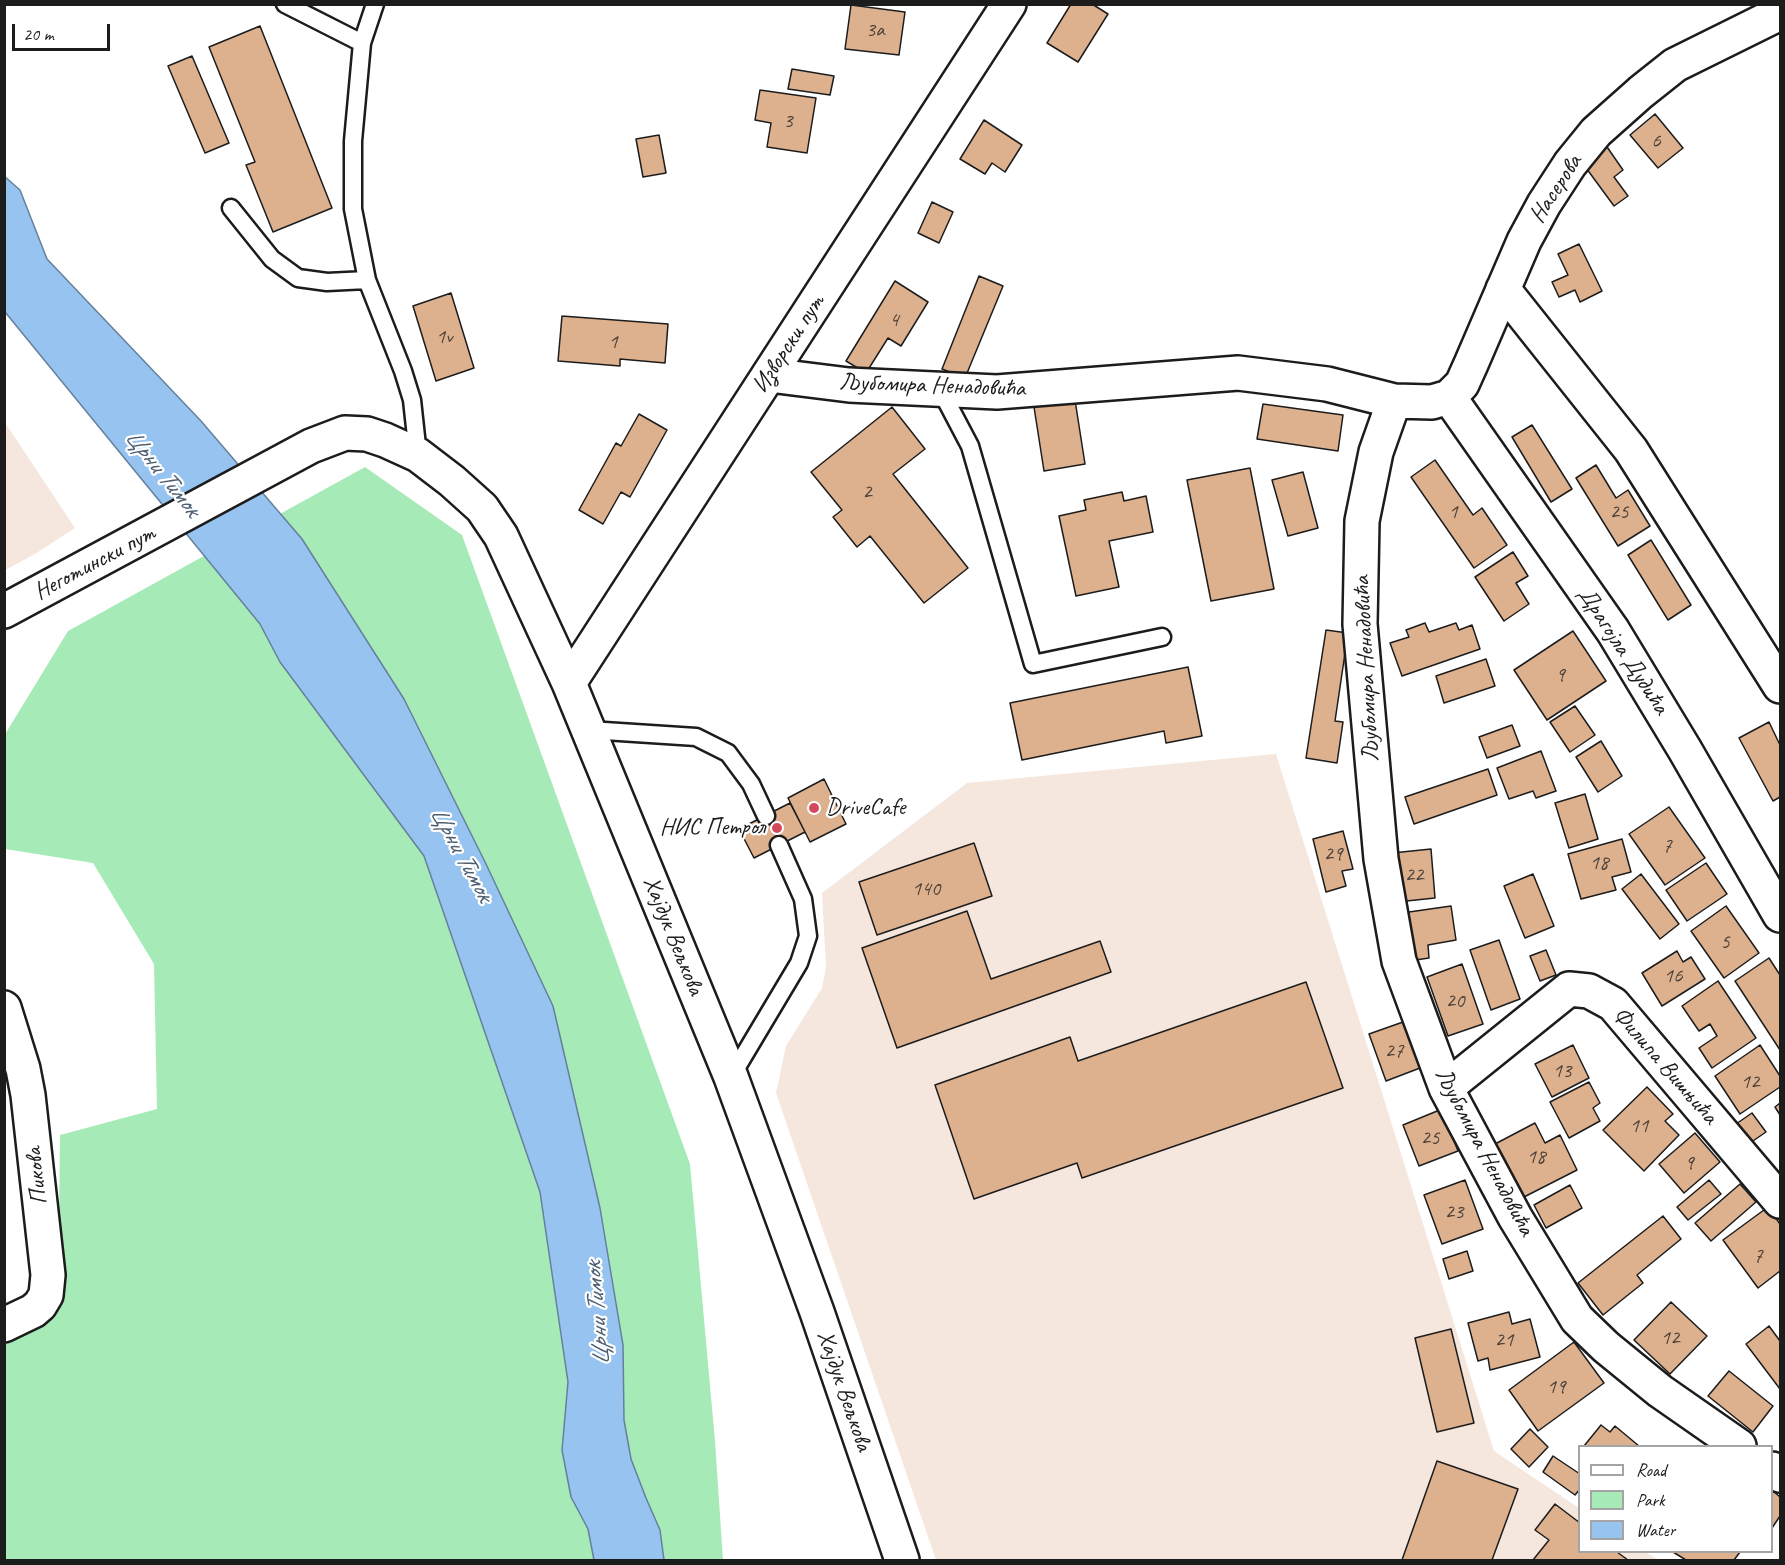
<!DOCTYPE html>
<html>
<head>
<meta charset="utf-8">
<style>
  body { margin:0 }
  #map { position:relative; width:1785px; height:1565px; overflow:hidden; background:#fff; font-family:Caveat,sans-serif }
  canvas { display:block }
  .frame { position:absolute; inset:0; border:6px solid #1c1c1c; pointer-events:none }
  .legend { position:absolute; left:1578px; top:1445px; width:195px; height:108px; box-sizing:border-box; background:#fff; border:2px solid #a4a4a4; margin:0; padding:8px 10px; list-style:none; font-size:18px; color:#1c1c1c }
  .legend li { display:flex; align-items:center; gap:12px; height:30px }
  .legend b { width:30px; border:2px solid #a4a4a4 }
  .scale { position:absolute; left:12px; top:24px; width:98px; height:27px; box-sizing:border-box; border:3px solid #1c1c1c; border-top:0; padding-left:8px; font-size:18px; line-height:21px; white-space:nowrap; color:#1c1c1c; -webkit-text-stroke:4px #fff; paint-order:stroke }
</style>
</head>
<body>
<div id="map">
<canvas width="1785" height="1565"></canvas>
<div class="frame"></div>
<ul class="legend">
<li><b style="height:8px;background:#fff"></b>Road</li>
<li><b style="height:16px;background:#a6ebb7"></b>Park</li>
<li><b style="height:16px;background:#96c3f0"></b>Water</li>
</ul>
<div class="scale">20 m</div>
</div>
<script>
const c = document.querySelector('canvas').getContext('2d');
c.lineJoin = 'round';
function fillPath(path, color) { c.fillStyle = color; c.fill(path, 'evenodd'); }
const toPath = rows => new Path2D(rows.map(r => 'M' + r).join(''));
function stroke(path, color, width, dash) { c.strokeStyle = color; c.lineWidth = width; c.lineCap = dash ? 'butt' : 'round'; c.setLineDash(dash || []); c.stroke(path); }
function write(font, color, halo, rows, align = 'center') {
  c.font = font + ' Caveat,sans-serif'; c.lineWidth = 4.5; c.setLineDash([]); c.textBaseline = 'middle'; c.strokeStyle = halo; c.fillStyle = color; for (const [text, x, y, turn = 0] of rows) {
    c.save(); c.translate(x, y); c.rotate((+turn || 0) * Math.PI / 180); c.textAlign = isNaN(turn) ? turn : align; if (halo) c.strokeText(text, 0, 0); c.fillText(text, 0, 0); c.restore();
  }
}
const built = toPath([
  [4,421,75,528,35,554,5,570],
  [1276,754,1494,1451,1579,1508,1580,1552,1645,1552,1659,1560,936,1560,776,1093,786,1046,822,988,826,967,822,893,967,783]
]);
const green = toPath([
  [365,467,462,535,690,1164,715,1441,723,1560,5,1560,5,1338,58,1307,60,1135,157,1109,154,964,93,863,5,849,4,736,68,631]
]);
const water = toPath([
  [4,176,20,190,47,259,201,421,302,539,404,699,486,864,553,1006,600,1208,623,1345,624,1420,631,1459,646,1498,660,1530,664,1560,594,1560,588,1529,571,1497,562,1450,568,1382,540,1192,424,856,280,662,260,624,5,312,4,176]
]);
const building = toPath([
  [1071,4,1092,4,1108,14,1078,62,1047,43,1071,4],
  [851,5,905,12,899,55,845,49,851,5],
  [260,26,332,208,273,232,246,165,255,162,209,47,260,26],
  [192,56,229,143,205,153,168,66,192,56],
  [792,69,834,76,830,95,788,89,792,69],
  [760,90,816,98,807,153,767,147,771,123,755,120,760,90],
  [1655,114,1683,148,1658,168,1630,135,1655,114],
  [984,120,1022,145,1005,172,992,163,985,174,960,159,984,120],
  [659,135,666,173,643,177,636,139,659,135],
  [1605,144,1623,170,1614,177,1628,196,1614,206,1581,161,1605,144],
  [932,202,953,212,939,243,918,233,932,202],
  [1579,244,1602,291,1580,302,1575,290,1559,297,1552,282,1568,275,1558,254,1579,244],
  [979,276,1003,286,965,378,942,369,979,276],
  [895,281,928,302,901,346,888,338,866,373,846,361,895,281],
  [451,293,474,368,436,381,413,306,451,293],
  [562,316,668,324,665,363,620,359,620,366,558,361,562,316],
  [1075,400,1085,464,1044,471,1034,407,1075,400],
  [1263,404,1343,415,1338,451,1257,439,1263,404],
  [892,407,925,449,893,474,968,568,924,603,870,536,857,547,833,517,842,510,811,472,892,407],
  [639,414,667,430,630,497,621,492,603,524,579,510,616,443,621,446,639,414],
  [1532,425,1572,489,1551,502,1512,437,1532,425],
  [1435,460,1473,515,1482,508,1507,545,1474,568,1411,477,1435,460],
  [1596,465,1616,498,1628,490,1650,526,1618,546,1576,478,1596,465],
  [1250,468,1274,589,1211,601,1187,480,1250,468],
  [1303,472,1318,528,1288,536,1272,480,1303,472],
  [1122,492,1124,501,1146,496,1153,532,1109,541,1119,587,1076,596,1059,516,1086,510,1084,500,1122,492],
  [1651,540,1691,605,1668,620,1628,555,1651,540],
  [1513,552,1528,576,1516,583,1529,604,1504,621,1475,577,1513,552],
  [1425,623,1429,632,1456,623,1459,630,1472,625,1480,649,1402,676,1390,643,1409,637,1406,630,1425,623],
  [1326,630,1348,633,1335,721,1343,722,1337,763,1306,758,1326,630],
  [1573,631,1606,681,1547,720,1514,670,1573,631],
  [1486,659,1495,686,1444,703,1436,676,1486,659],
  [1188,667,1202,736,1166,743,1164,731,1022,760,1010,703,1188,667],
  [1575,706,1595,735,1570,752,1550,722,1575,706],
  [1769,722,1780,745,1780,797,1773,801,1739,738,1769,722],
  [1512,725,1520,746,1487,758,1479,737,1512,725],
  [1601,741,1622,776,1598,792,1576,757,1601,741],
  [1541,751,1556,791,1536,798,1533,791,1509,799,1497,768,1541,751],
  [1488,769,1497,795,1414,824,1405,797,1488,769],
  [824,779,846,824,810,842,788,798,824,779],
  [1585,794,1598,839,1569,848,1555,803,1585,794],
  [790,803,805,832,754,858,739,829,790,803],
  [1669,807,1705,858,1665,885,1629,834,1669,807],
  [1343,831,1353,869,1342,871,1346,886,1326,892,1313,839,1343,831],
  [1622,839,1631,872,1612,877,1616,890,1581,899,1568,854,1622,839],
  [974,843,992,896,877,935,859,882,974,843],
  [1431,849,1435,898,1397,902,1392,853,1431,849],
  [1706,863,1727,894,1687,921,1666,890,1706,863],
  [1533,874,1554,926,1525,938,1504,886,1533,874],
  [1641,874,1679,924,1660,939,1622,889,1641,874],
  [1451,906,1456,940,1428,945,1429,958,1409,961,1402,913,1451,906],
  [1726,906,1759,953,1724,978,1691,931,1726,906],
  [967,911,991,979,1100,941,1111,972,897,1048,862,948,967,911],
  [1499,940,1520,999,1491,1010,1470,950,1499,940],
  [1546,950,1556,975,1540,981,1530,956,1546,950],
  [1677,951,1683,962,1691,957,1705,979,1662,1006,1642,973,1677,951],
  [1769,958,1780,975,1780,1050,1735,981,1769,958],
  [1462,964,1483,1024,1448,1036,1427,977,1462,964],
  [1718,981,1756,1038,1712,1068,1699,1048,1717,1036,1710,1024,1699,1031,1682,1006,1718,981],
  [1306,982,1343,1088,1082,1178,1077,1163,974,1199,935,1085,1070,1037,1078,1061,1306,982],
  [1403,1022,1420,1068,1386,1081,1369,1034,1403,1022],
  [1573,1045,1589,1078,1552,1097,1535,1064,1573,1045],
  [1760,1045,1780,1076,1780,1087,1740,1114,1715,1076,1760,1045],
  [1589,1082,1600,1103,1593,1108,1600,1121,1569,1138,1550,1102,1589,1082],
  [1647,1087,1673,1114,1665,1121,1679,1135,1644,1171,1603,1130,1647,1087],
  [1780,1103,1780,1115,1775,1107,1780,1103],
  [1442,1109,1458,1151,1419,1166,1403,1125,1442,1109],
  [1752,1113,1766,1132,1750,1143,1736,1124,1752,1113],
  [1535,1123,1545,1143,1560,1135,1577,1170,1522,1198,1495,1144,1535,1123],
  [1695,1133,1720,1162,1684,1193,1659,1164,1695,1133],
  [1465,1180,1483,1229,1442,1244,1424,1195,1465,1180],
  [1709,1180,1721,1194,1688,1220,1677,1207,1709,1180],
  [1740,1184,1756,1202,1711,1241,1695,1223,1740,1184],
  [1570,1185,1582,1208,1546,1228,1534,1205,1570,1185],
  [1768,1207,1780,1224,1780,1271,1758,1288,1723,1240,1768,1207],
  [1663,1216,1681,1239,1637,1275,1643,1283,1603,1315,1578,1283,1663,1216],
  [1467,1251,1473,1271,1449,1279,1443,1259,1467,1251],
  [1671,1302,1707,1336,1670,1374,1634,1340,1671,1302],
  [1509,1312,1512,1324,1530,1319,1540,1357,1490,1370,1488,1358,1478,1361,1468,1323,1509,1312],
  [1769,1326,1780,1341,1780,1389,1746,1344,1769,1326],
  [1451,1329,1474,1423,1437,1432,1415,1338,1451,1329],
  [1574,1342,1604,1383,1538,1431,1509,1390,1574,1342],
  [1729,1371,1773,1406,1753,1432,1708,1396,1729,1371],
  [1601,1425,1610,1432,1615,1426,1639,1446,1584,1446,1601,1425],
  [1530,1429,1548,1447,1529,1467,1511,1449,1530,1429],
  [1553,1456,1580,1474,1580,1489,1575,1495,1543,1472,1553,1456],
  [1437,1461,1518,1489,1492,1560,1402,1560,1437,1461],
  [1772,1490,1780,1497,1780,1516,1772,1528,1772,1490],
  [1555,1504,1580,1523,1580,1552,1617,1552,1628,1560,1533,1560,1549,1540,1535,1530,1555,1504],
  [1673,1552,1740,1552,1734,1560,1686,1560,1673,1552]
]);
const lane = toPath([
  [285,4,362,43],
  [375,4,362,43,353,141,353,209,367,280,403,371,412,400,418,455],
  [231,208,272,259,298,278,327,282,367,280],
  [940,389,970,446,1033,664,1162,637],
  [589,730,696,737,728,753,751,784,766,816],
  [731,1077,799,963,808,936,803,899,779,845]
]);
const street = toPath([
  [1503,289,1631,450,1780,686],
  [769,375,849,385,997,392,1238,373,1327,384,1394,401,1432,402,1449,397,1462,384,1471,364,1524,241,1544,204,1570,164,1596,132,1641,92,1675,65,1780,13],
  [1449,397,1613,631,1685,750,1780,915],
  [1394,401,1376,452,1362,521,1360,624,1381,859,1399,961,1446,1088,1515,1217,1577,1319,1606,1347,1660,1391,1739,1446],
  [4,1008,23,1069,28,1095,48,1275,46,1295,40,1305,33,1311,4,1325],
  [1446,1088,1569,989,1589,991,1613,1004,1780,1201],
  [1772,1469,1780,1475]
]);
const secondary = toPath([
  [4,611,311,446,345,433,367,434,385,440,418,455,452,481,482,508,501,536,569,683,731,1077,817,1312,902,1560],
  [569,683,1009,4]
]);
const markers = [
  [814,808,6,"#d1495b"],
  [777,828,6,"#d1495b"]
];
const numberNames = [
  ["3a",875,30],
  ["3",788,121],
  ["6",1656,141],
  ["4",894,320],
  ["1v",444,337],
  ["1",613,342],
  ["2",867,492],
  ["1",1453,512],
  ["25",1619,512],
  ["9",1560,675],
  ["7",1667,846],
  ["29",1333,854],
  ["18",1599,863],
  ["22",1414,875],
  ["140",926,889],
  ["5",1725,942],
  ["16",1673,976],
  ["20",1455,1001],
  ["27",1394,1051],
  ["13",1562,1071],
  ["12",1750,1082],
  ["11",1639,1126],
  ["25",1430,1138],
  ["18",1536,1157],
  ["9",1689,1163],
  ["23",1454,1212],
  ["7",1758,1256],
  ["12",1670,1338],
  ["21",1504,1340],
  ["19",1556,1387]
];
const streetNames = [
  ["Насерова",1556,189,-57],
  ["Изворски пут",789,344,-57],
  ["Љубомира Ненадовића",932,386,2],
  ["Неготински пут",95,563,-28],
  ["Драгојла Дудића",1623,651,57],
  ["Љубомира Ненадовића",1367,669,-93],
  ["Хајдук Вељкова",673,936,68],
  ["Филипа Вишњића",1665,1066,49],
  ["Љубомира Ненадовића",1484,1152,62],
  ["Пикова",37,1176,-96],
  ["Хајдук Вељкова",844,1391,71]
];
const poiNames = [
  ["DriveCafe",826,808],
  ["НИС Петрол",765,828,"right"]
];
const waterNames = [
  ["Црни Тимок",162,473,51],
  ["Црни Тимок",461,854,61],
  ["Црни Тимок",598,1314,-95]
];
fillPath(built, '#f5e7dd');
fillPath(green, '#a6ebb7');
fillPath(water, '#96c3f0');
stroke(water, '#65809b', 1.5);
fillPath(building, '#ddb08e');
stroke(building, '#1c1c1c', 1.5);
stroke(lane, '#1c1c1c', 21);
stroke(street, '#1c1c1c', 38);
stroke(secondary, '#1c1c1c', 38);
stroke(lane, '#fff', 16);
stroke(street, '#fff', 33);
stroke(secondary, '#fff', 33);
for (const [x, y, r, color] of markers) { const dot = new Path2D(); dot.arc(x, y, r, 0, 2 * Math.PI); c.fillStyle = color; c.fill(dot); stroke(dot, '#fff', 2); }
write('21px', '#4c4138', null, numberNames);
write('24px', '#1c1c1c', '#fff', streetNames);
write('24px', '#1c1c1c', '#fff', poiNames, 'left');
write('italic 26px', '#4d5f71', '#fff', waterNames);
</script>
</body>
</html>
